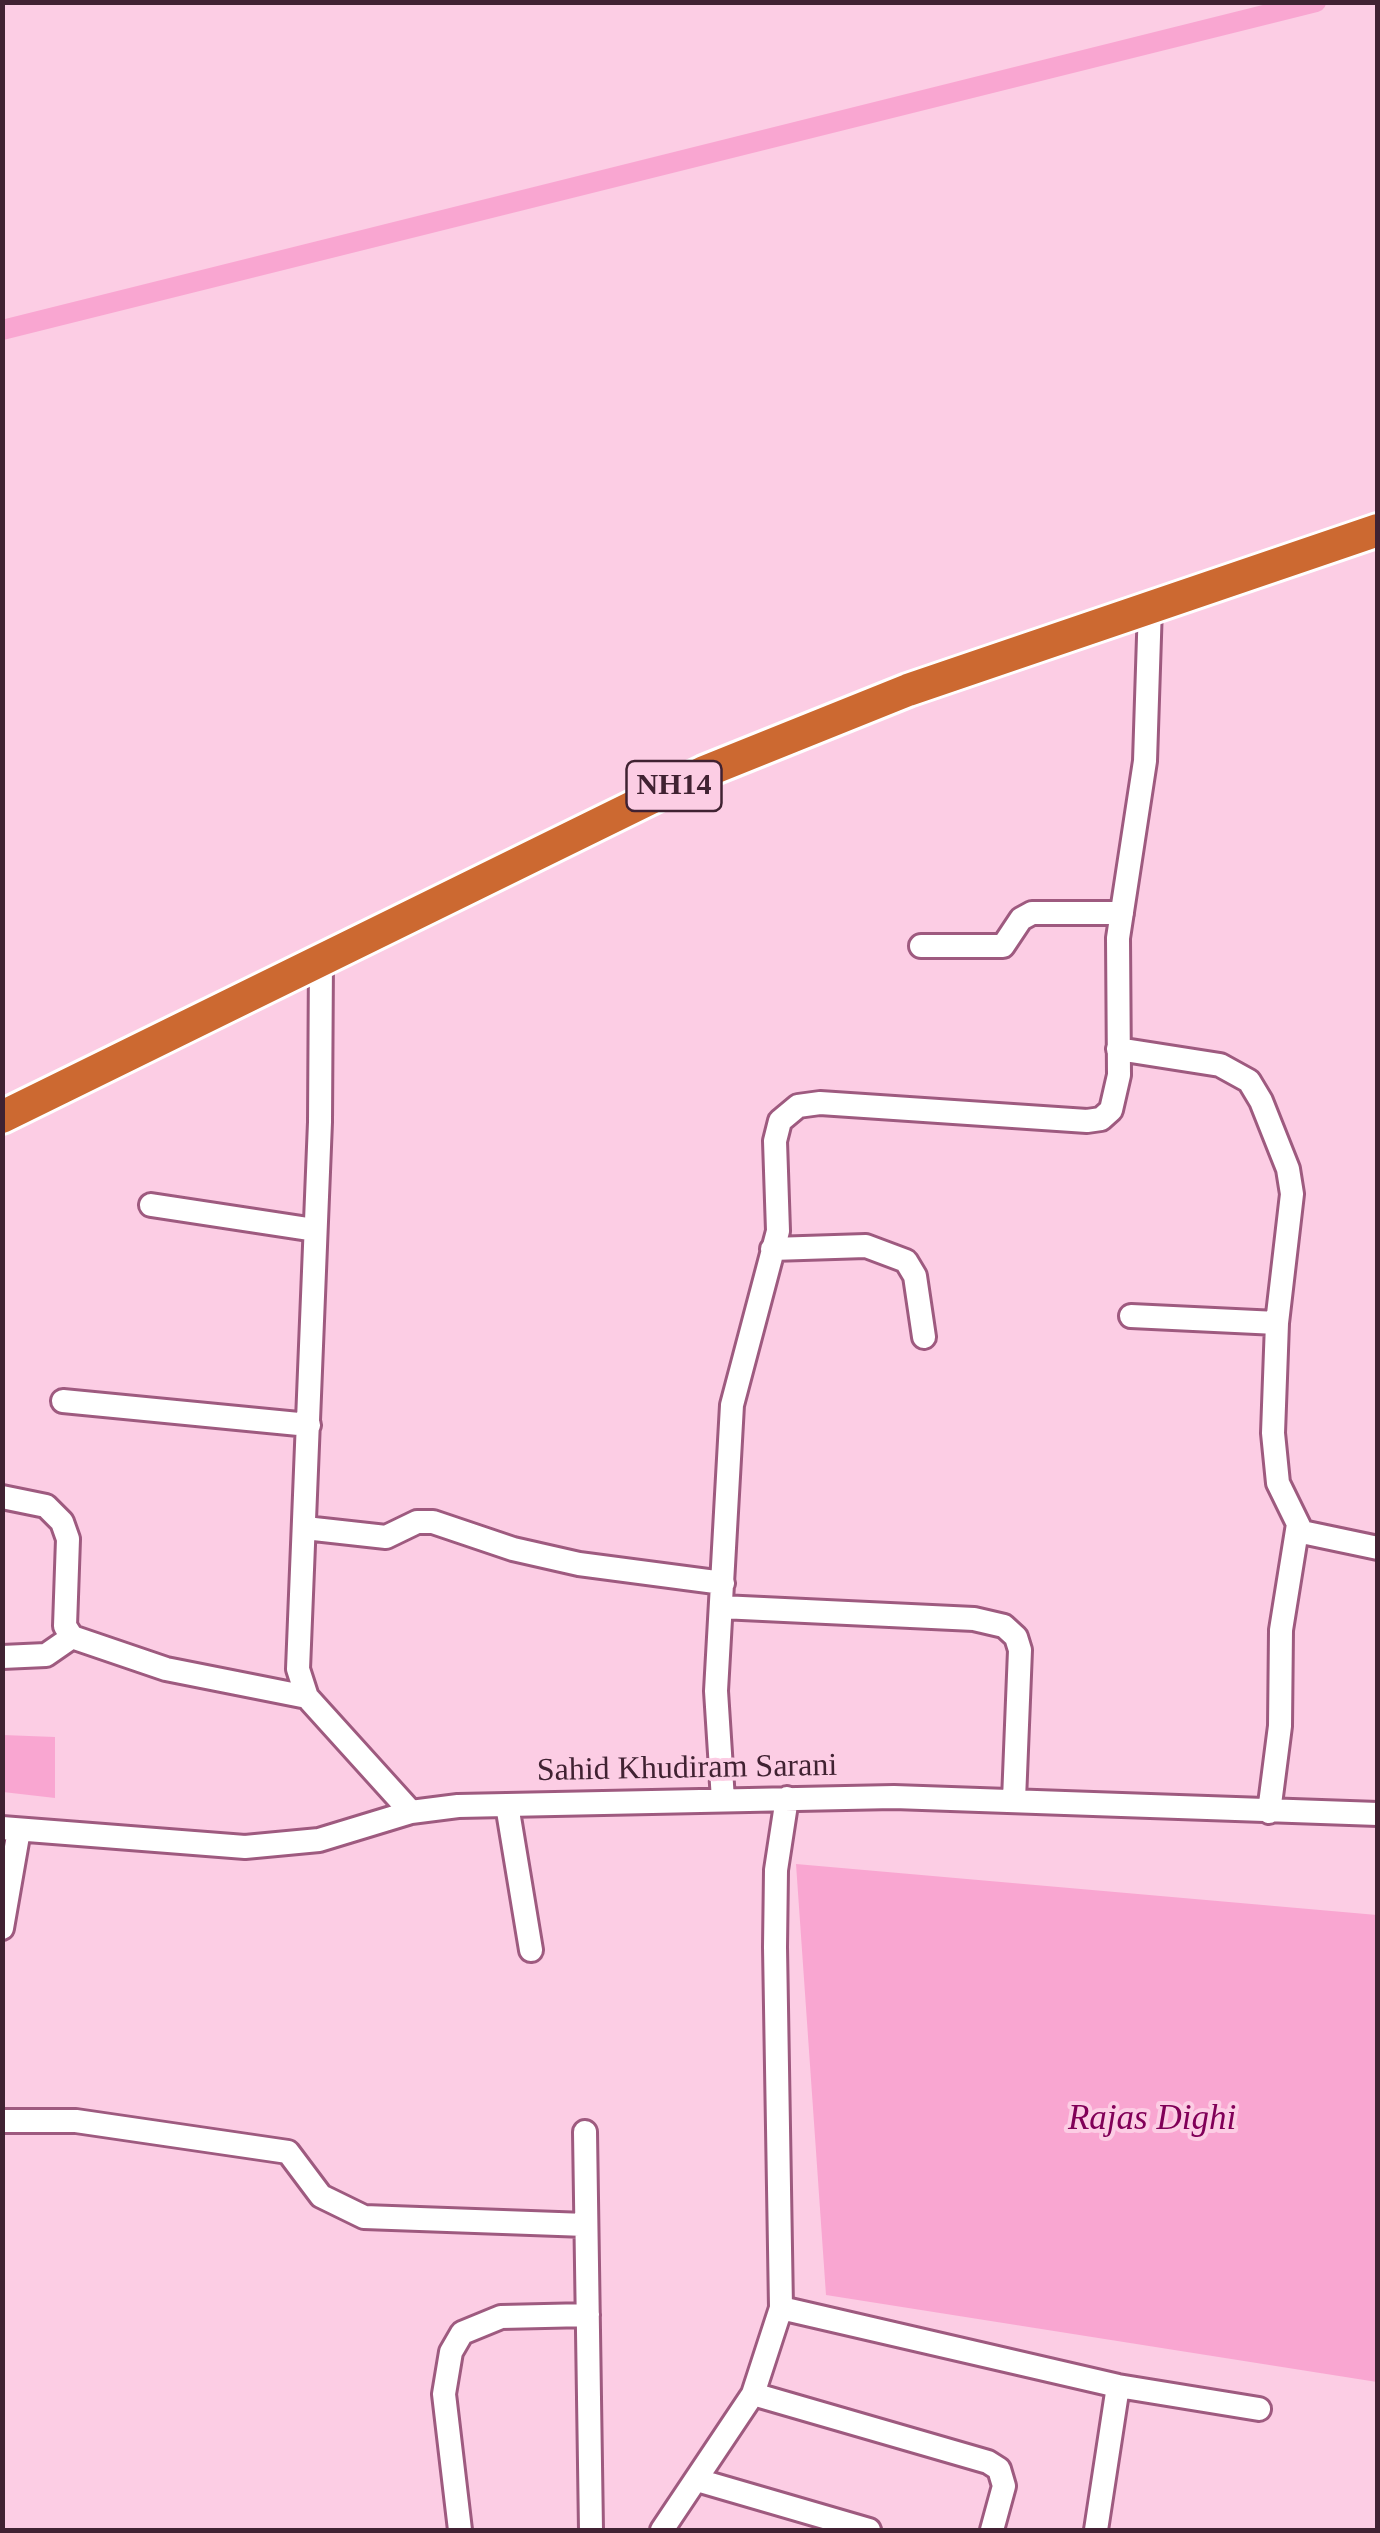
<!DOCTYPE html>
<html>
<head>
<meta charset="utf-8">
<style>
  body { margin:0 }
  #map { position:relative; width:1380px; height:2533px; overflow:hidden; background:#fccde4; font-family:Georgia,serif }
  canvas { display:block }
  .frame { position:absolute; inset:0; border:5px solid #402232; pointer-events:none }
</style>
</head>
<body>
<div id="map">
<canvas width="1380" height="2533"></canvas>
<div class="frame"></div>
</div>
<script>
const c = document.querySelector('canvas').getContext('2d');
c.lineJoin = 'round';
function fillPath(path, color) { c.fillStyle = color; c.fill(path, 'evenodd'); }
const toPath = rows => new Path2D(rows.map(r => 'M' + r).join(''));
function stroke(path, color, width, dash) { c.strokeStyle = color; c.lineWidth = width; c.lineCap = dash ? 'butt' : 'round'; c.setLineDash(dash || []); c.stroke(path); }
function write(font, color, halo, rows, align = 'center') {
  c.font = font + ' Georgia,serif'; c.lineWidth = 8; c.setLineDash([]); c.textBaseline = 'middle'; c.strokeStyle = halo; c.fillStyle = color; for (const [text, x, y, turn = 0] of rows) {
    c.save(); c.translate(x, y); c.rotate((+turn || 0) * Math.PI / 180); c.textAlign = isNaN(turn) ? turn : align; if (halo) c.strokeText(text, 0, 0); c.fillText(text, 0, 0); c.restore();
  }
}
const water = toPath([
  [3,1735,55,1737,55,1798,3,1792],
  [796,1864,1377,1915,1377,2382,826,2295]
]);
const canal = toPath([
  [2,330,1316,2]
]);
const minor = toPath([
  [921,946,1003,946,1021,919,1032,913,1122,913],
  [321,958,320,1122,298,1669,307,1697,411,1812],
  [1118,1049,1220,1065,1249,1081,1261,1101,1288,1169,1292,1194,1277,1323,1273,1433,1278,1483,1302,1532,1378,1548],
  [151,1205,315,1230],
  [772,1249,866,1246,906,1261,915,1276,924,1337],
  [1131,1316,1277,1323],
  [63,1401,309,1425],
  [2,1497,46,1506,62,1522,68,1539,65,1626,72,1637,166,1669,307,1697],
  [305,1528,386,1537,417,1522,433,1522,513,1549,579,1564,723,1583],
  [721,1607,974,1619,1004,1626,1016,1637,1020,1650,1014,1800],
  [2,1657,46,1655,72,1637],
  [723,1800,716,1691,732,1405,778,1231,775,1141,780,1121,798,1106,820,1103,1087,1121,1101,1119,1111,1110,1119,1075,1118,938,1145,761,1150,606],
  [507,1805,531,1950],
  [1269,1812,1280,1726,1281,1630,1298,1524],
  [2,1828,245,1847,319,1840,411,1812,458,1806,894,1797,1378,1814],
  [2,1928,19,1830],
  [2,2121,76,2121,288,2152,321,2196,364,2217,586,2225],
  [585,2132,591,2530],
  [781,2308,1118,2386,1259,2409],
  [753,2394,988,2462,999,2469,1004,2486,992,2530],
  [697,2480,869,2530],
  [460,2530,444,2394,451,2352,462,2333,501,2317,588,2315],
  [662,2530,753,2394,781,2308,775,1947,776,1870,787,1798],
  [1096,2530,1118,2386]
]);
const highway = toPath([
  [2,1117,704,772,908,690,1378,530]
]);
const shields = [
  [674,786,95]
];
const shieldNames = [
  ["NH14",674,786]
];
const streetNames = [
  ["Sahid Khudiram Sarani",687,1769,-1]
];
const waterNames = [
  ["Rajas Dighi",1152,2120]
];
fillPath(water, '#f9a6d1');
stroke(canal, '#f9a6d1', 20);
stroke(minor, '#9e5a7f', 28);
stroke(highway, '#fff', 38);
stroke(minor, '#fff', 22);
stroke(highway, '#cc6931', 32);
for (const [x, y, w] of shields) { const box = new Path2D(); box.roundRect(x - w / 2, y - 25, w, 50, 8); c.fillStyle = '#fccde4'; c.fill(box); stroke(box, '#402232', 2.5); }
write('bold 30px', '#402232', null, shieldNames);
write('32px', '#402232', '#fccde4', streetNames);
write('italic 35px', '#810058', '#fccde4', waterNames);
</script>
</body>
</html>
